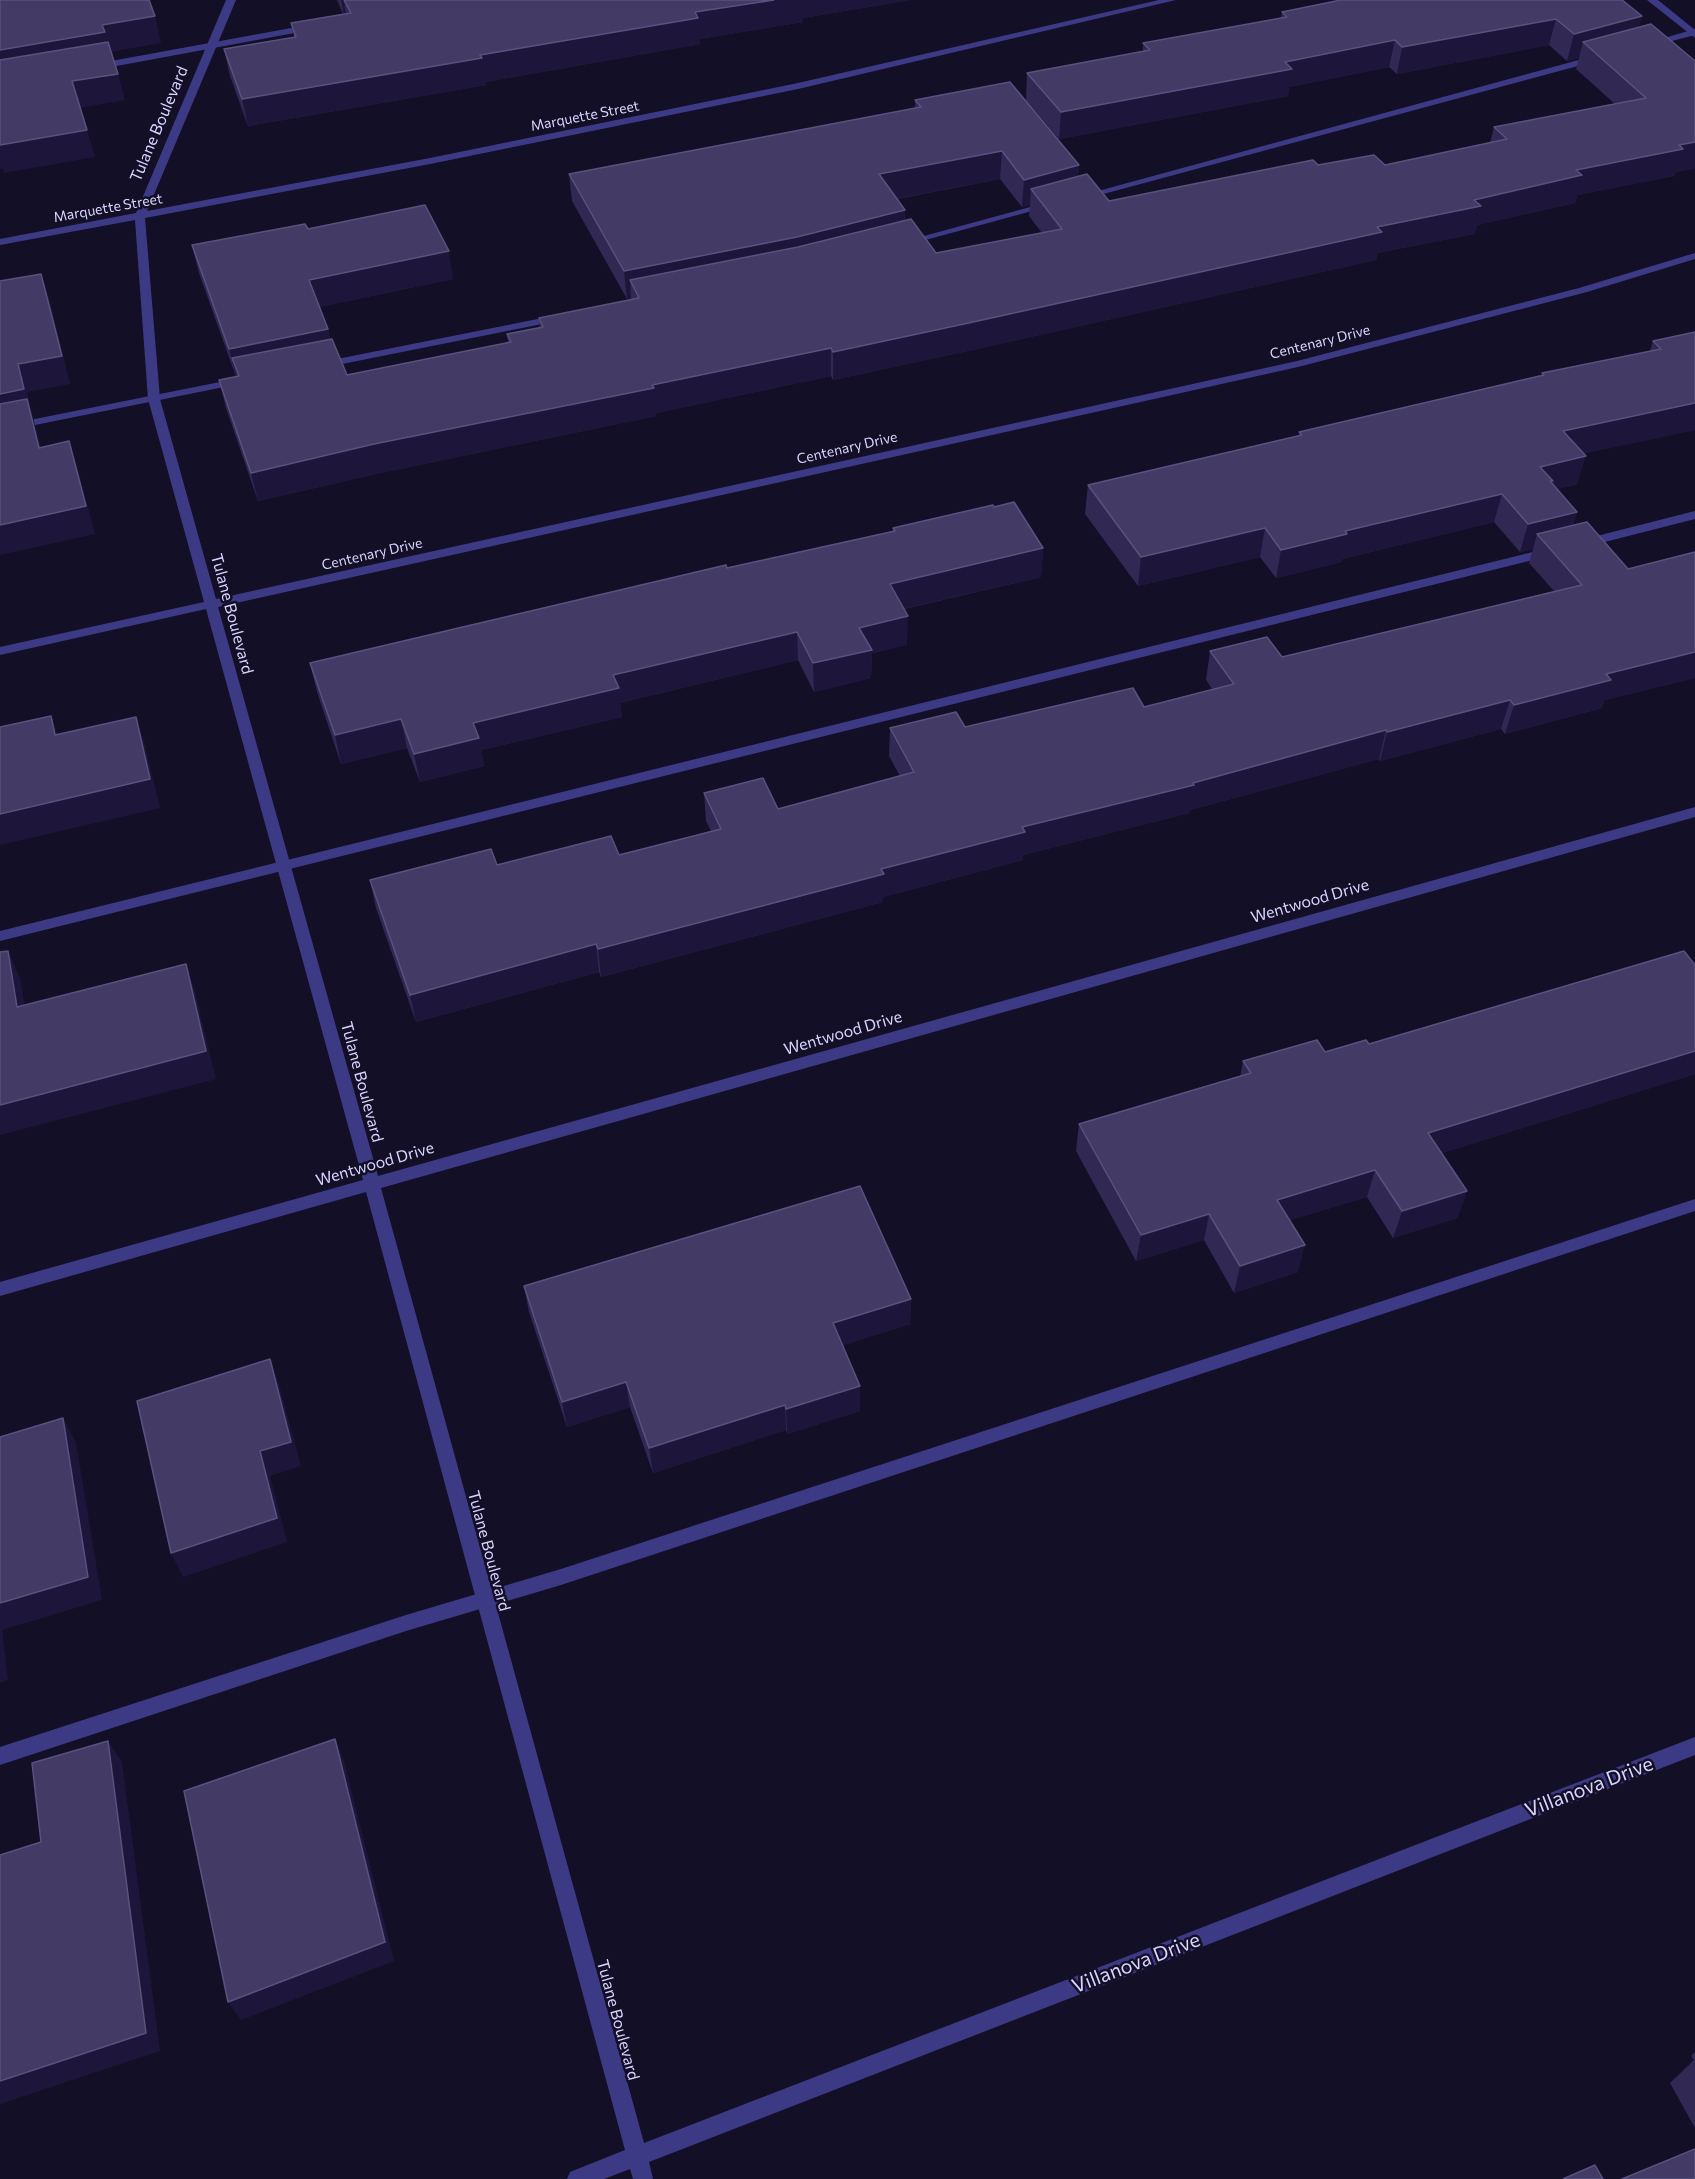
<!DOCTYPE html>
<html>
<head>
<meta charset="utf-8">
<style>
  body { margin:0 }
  canvas { display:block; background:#130f26 }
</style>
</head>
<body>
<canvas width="1695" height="2179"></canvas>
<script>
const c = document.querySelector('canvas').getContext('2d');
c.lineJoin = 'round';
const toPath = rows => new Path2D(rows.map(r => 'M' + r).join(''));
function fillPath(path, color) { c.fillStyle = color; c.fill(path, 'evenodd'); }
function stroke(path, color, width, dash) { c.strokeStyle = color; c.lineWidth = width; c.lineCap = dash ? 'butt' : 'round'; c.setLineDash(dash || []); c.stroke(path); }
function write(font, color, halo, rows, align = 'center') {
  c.font = font + ' Commissioner,sans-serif'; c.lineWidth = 5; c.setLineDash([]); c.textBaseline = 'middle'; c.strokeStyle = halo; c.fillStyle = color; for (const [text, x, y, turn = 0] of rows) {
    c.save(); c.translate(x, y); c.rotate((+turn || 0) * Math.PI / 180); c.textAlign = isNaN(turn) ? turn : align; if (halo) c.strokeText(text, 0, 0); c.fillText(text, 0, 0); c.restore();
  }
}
const service = toPath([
  [313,24,316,25,316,29,95,70,90,67,95,64,313,24],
  [1695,29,1695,35,1649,47,1644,44,1695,29],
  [1597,55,1602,58,1600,60,1085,199,1076,197,1597,55],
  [1045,203,1054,205,907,245,902,242,1045,203],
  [558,315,562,316,562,320,322,368,316,365,322,362,558,315],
  [240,378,246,381,244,383,0,432,0,426,240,378],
  [1695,511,1695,519,1581,548,1575,544,1577,541,1695,511],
  [1549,548,1553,549,1553,555,0,941,0,931,1549,548],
  [1695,1199,1695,1211,561,1585,406,1631,0,1765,0,1747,406,1615,561,1569,1695,1199]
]);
const minor = toPath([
  [226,0,236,0,147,211,430,158,798,83,1159,0,1176,0,798,89,430,164,145,218,160,399,216,599,1297,361,1579,288,1695,253,1695,259,1587,292,1298,367,218,607,378,1176,1695,807,1695,817,381,1188,644,2143,1695,1737,1695,1755,649,2162,653,2179,633,2179,630,2169,604,2179,567,2179,570,2172,625,2150,366,1192,0,1296,0,1282,363,1180,206,609,0,655,0,647,204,602,148,399,135,220,0,245,0,239,136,213,226,0],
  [1647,0,1658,0,1695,30,1695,38,1647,0]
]);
const wall = toPath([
  [337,0,910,0,803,18,803,22,699,39,700,44,485,82,486,85,248,126,230,76,224,49,294,37,291,23,343,14],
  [1282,12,1642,16,1638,28,1695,61,1695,168,1676,172,1674,176,1577,195,1575,203,1477,225,1474,234,1377,253,1376,260,963,352,833,380,831,376,656,413,656,416,380,473,258,501,226,408,219,380,236,377,199,273,192,245,308,229,453,279,319,307,328,329,330,339,347,375,508,343,507,334,540,328,539,318,631,300,631,298,627,299,572,201,569,174,915,108,915,100,1079,165,1078,176,1109,201,1318,165,1385,165,1490,143,1494,127,1615,104,1576,69,1579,58,1567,61,1549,45,1397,74,1389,67,1289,87,1288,96,1059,139,1026,100,1027,73,1143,51,1143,43,1281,18],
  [1000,179,1022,207,1030,205,1029,216,1042,233,936,253,905,221,905,210,897,199],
  [1695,332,1695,430,1584,453,1577,484,1557,489,1577,512,1573,525,1628,569,1695,552,1695,678,1604,700,1602,708,1505,734,1501,729,1380,761,1379,759,1190,810,1189,813,1023,855,1023,860,883,897,883,902,601,977,599,972,416,1022,376,908,370,880,497,865,619,855,711,831,706,821,704,793,778,809,900,776,889,756,890,728,965,727,1144,707,1212,689,1206,680,1210,651,1282,657,1554,591,1529,563,1533,549,1520,552,1494,522,1342,559,1341,562,1276,578,1260,557,1138,586,1085,514,1088,485,1299,436,1299,432,1542,375,1542,373,1650,351,1653,341],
  [994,507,1043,548,1041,577,904,609,907,645,872,653,871,678,814,692,798,660,620,703,622,717,481,750,484,766,420,782,407,748,341,764,317,692,310,663,893,531,893,528],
  [1695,965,1695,1074,1442,1153,1467,1191,1457,1218,1393,1238,1367,1197,1290,1220,1298,1272,1234,1293,1204,1240,1136,1261,1076,1151,1079,1124,1240,1077,1243,1061,1325,1052,1369,1044],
  [524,1286,911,1299,910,1324,843,1345,860,1411,787,1434,786,1430,653,1473,630,1407,567,1427,529,1312],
  [1695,2052,1695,2128,1670,2083,1694,2060,1691,2056]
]);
const shadedWall = toPath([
  [341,0,344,0,346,16,344,16],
  [774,0,910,0,803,18,803,22,699,39,700,44,485,82,486,85,248,126,242,99,480,55,695,12],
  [155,16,161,43,110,52,0,78,0,50,102,25],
  [1642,16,1634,43,1583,42,1579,58,1567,61,1574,34],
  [1556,19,1549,45,1397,74,1402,47],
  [1395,40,1389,67,1289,87,1288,96,1059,139,1061,112,1285,62],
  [118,74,125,100,80,108,72,81],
  [87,130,95,157,4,173,3,169,0,169,0,145],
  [1695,142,1695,168,1676,172,1674,176,1577,195,1575,203,1477,225,1474,234,1377,253,1376,260,963,352,833,380,833,352,1377,227,1474,200,1576,170],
  [1002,151,1000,179,879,202,879,174],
  [1079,165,1077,192,1031,189,1030,205,1022,207,1024,180],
  [905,210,904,238,630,280,631,298,627,299,624,271],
  [449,251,453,279,314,308,309,280],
  [41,274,50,302,70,384,27,392,33,417,48,476,0,424,0,394,18,364],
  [328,329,334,357,232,358,237,377,236,377,229,349],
  [831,348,831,376,656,413,656,416,380,473,258,501,251,473,374,444],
  [1695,403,1695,430,1554,460,1563,431],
  [69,441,78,470,95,534,0,555,0,525],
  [1586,456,1577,484,1550,491,1540,467],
  [1502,494,1494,522,1342,559,1341,562,1276,578,1281,550,1345,531],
  [1577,512,1568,540,1537,534,1533,549,1520,552,1528,524],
  [1265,528,1260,557,1138,586,1141,557],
  [1043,548,1041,577,889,612,890,584],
  [908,616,907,645,872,653,871,678,814,692,813,663,859,628],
  [797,632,798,660,620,703,622,717,481,750,484,766,420,782,414,754,473,723,613,675],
  [1695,652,1695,678,1604,700,1602,708,1505,734,1514,705,1606,674],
  [1510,700,1501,729,1380,761,1387,732],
  [51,716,61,744,55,735],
  [136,717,145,745,160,808,0,845,0,814],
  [401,719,407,748,341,764,335,735],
  [1386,730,1379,759,1190,810,1189,813,1023,855,1023,860,883,897,883,902,601,977,598,949,881,869,1022,827],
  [596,944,599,972,416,1022,410,995],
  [8,951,20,978,29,1034,17,1007],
  [186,964,195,992,216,1079,0,1135,0,1105],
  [1695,1051,1695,1074,1420,1160,1428,1133],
  [1375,1170,1367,1197,1270,1226,1277,1200],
  [1467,1191,1457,1218,1393,1238,1402,1211],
  [1209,1214,1204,1240,1136,1261,1141,1235],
  [1305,1245,1298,1272,1234,1293,1240,1266],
  [911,1299,910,1324,833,1348,833,1323],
  [270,1359,279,1385,301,1466,270,1476,287,1542,183,1577,171,1553,260,1451],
  [626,1382,630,1407,567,1427,562,1402],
  [860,1386,860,1411,787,1434,786,1409],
  [785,1405,786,1430,653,1473,649,1448],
  [63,1418,76,1443,102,1600,2,1630,8,1680,0,1683,0,1603],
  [335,1739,344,1761,394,1961,241,2020,228,2002],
  [108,1741,122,1762,160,2051,0,2104,0,2081]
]);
const building = toPath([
  [0,0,149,0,155,16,102,25,105,32,0,50,0,0],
  [344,0,774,0,695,12,698,18,480,55,482,58,242,99,224,49,296,37,291,23,351,13,344,0],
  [1341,0,1622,0,1642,16,1574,34,1556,19,1402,47,1395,40,1285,62,1292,69,1061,112,1027,73,1150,50,1143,43,1287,17,1282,12,1341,0],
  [1651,24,1695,61,1695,142,1679,145,1683,149,1576,170,1582,175,1474,200,1481,206,1377,227,1382,232,964,324,833,352,831,348,652,385,654,388,374,444,251,473,219,380,239,376,232,358,332,339,347,375,511,342,507,334,543,327,539,318,639,298,630,280,798,247,911,219,936,253,1062,229,1031,189,1087,174,1109,201,1313,160,1318,165,1374,155,1385,165,1507,139,1494,127,1646,98,1583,42,1651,24],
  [108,42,118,74,72,81,87,130,0,145,0,60,108,42],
  [1010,82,1079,165,1024,180,1002,151,879,174,905,210,797,237,624,271,569,174,921,107,915,100,1010,82],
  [425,205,449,251,309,280,328,329,229,349,192,245,305,224,308,229,425,205],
  [41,274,62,356,18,364,24,389,0,394,0,281,41,274],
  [1695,332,1695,403,1563,431,1586,456,1540,467,1553,481,1550,481,1577,512,1528,524,1502,494,1345,531,1347,534,1281,550,1265,528,1141,557,1088,485,1302,435,1299,432,1544,375,1542,373,1661,349,1653,341,1695,332],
  [27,399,39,448,69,441,86,506,0,525,0,404,27,399],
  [1014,502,1043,548,890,584,908,616,859,628,872,650,813,663,797,632,613,675,619,688,473,723,479,738,414,754,401,719,335,735,310,663,726,565,727,568,895,531,893,528,993,505,994,507,1014,502],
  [1587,522,1628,569,1695,552,1695,652,1606,674,1611,680,1514,705,1510,700,1387,732,1386,730,1193,783,1194,785,1022,827,1025,832,881,869,884,874,598,949,596,944,410,995,370,880,491,849,497,865,611,836,619,855,721,829,704,793,763,778,778,809,914,772,890,728,956,712,965,727,1133,688,1144,707,1234,684,1210,651,1267,637,1282,657,1582,585,1537,534,1587,522],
  [51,716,55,735,136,717,150,779,0,814,0,727,51,716],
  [8,951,17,1007,186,964,206,1051,0,1105,0,952,8,951],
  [1684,951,1695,965,1695,1051,1428,1133,1467,1191,1402,1211,1375,1170,1277,1200,1305,1245,1240,1266,1209,1214,1141,1235,1079,1124,1251,1073,1243,1061,1317,1040,1325,1052,1366,1040,1369,1044,1684,951],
  [860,1186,911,1299,833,1323,860,1386,786,1409,785,1405,649,1448,626,1382,562,1402,524,1286,860,1186],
  [270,1359,291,1442,260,1451,277,1518,171,1553,137,1401,270,1359],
  [63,1418,88,1577,0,1603,0,1437,63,1418],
  [335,1739,385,1942,228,2002,184,1791,335,1739],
  [108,1741,146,2033,0,2081,0,1855,41,1842,32,1763,108,1741],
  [1695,2149,1695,2179,1622,2179,1695,2149],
  [1595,2165,1603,2179,1563,2179,1595,2165]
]);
const farStreetnames = [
  ["Marquette Street",585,116,-11],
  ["Marquette Street",108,208,-10],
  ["Centenary Drive",1320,342,-14],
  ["Centenary Drive",847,448,-13],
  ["Centenary Drive",372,554,-13]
];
const streetNames = [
  ["Tulane Boulevard",159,124,-67],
  ["Tulane Boulevard",232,614,75],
  ["Wentwood Drive",1310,901,-16],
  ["Wentwood Drive",843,1033,-16],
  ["Tulane Boulevard",362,1082,75],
  ["Wentwood Drive",375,1164,-16],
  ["Tulane Boulevard",489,1551,75],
  ["Tulane Boulevard",618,2020,75]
];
const nearStreetnames = [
  ["Villanova Drive",1589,1787,-21],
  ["Villanova Drive",1136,1963,-21]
];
fillPath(service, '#3d3a85');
fillPath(minor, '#3d3a85');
fillPath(wall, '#312854');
fillPath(shadedWall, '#1d163a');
fillPath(building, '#433a66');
stroke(building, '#5a527e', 1.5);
write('14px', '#d9d4ff', '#130f26', farStreetnames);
write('16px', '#d9d4ff', '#130f26', streetNames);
write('20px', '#d9d4ff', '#130f26', nearStreetnames);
</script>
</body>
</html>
